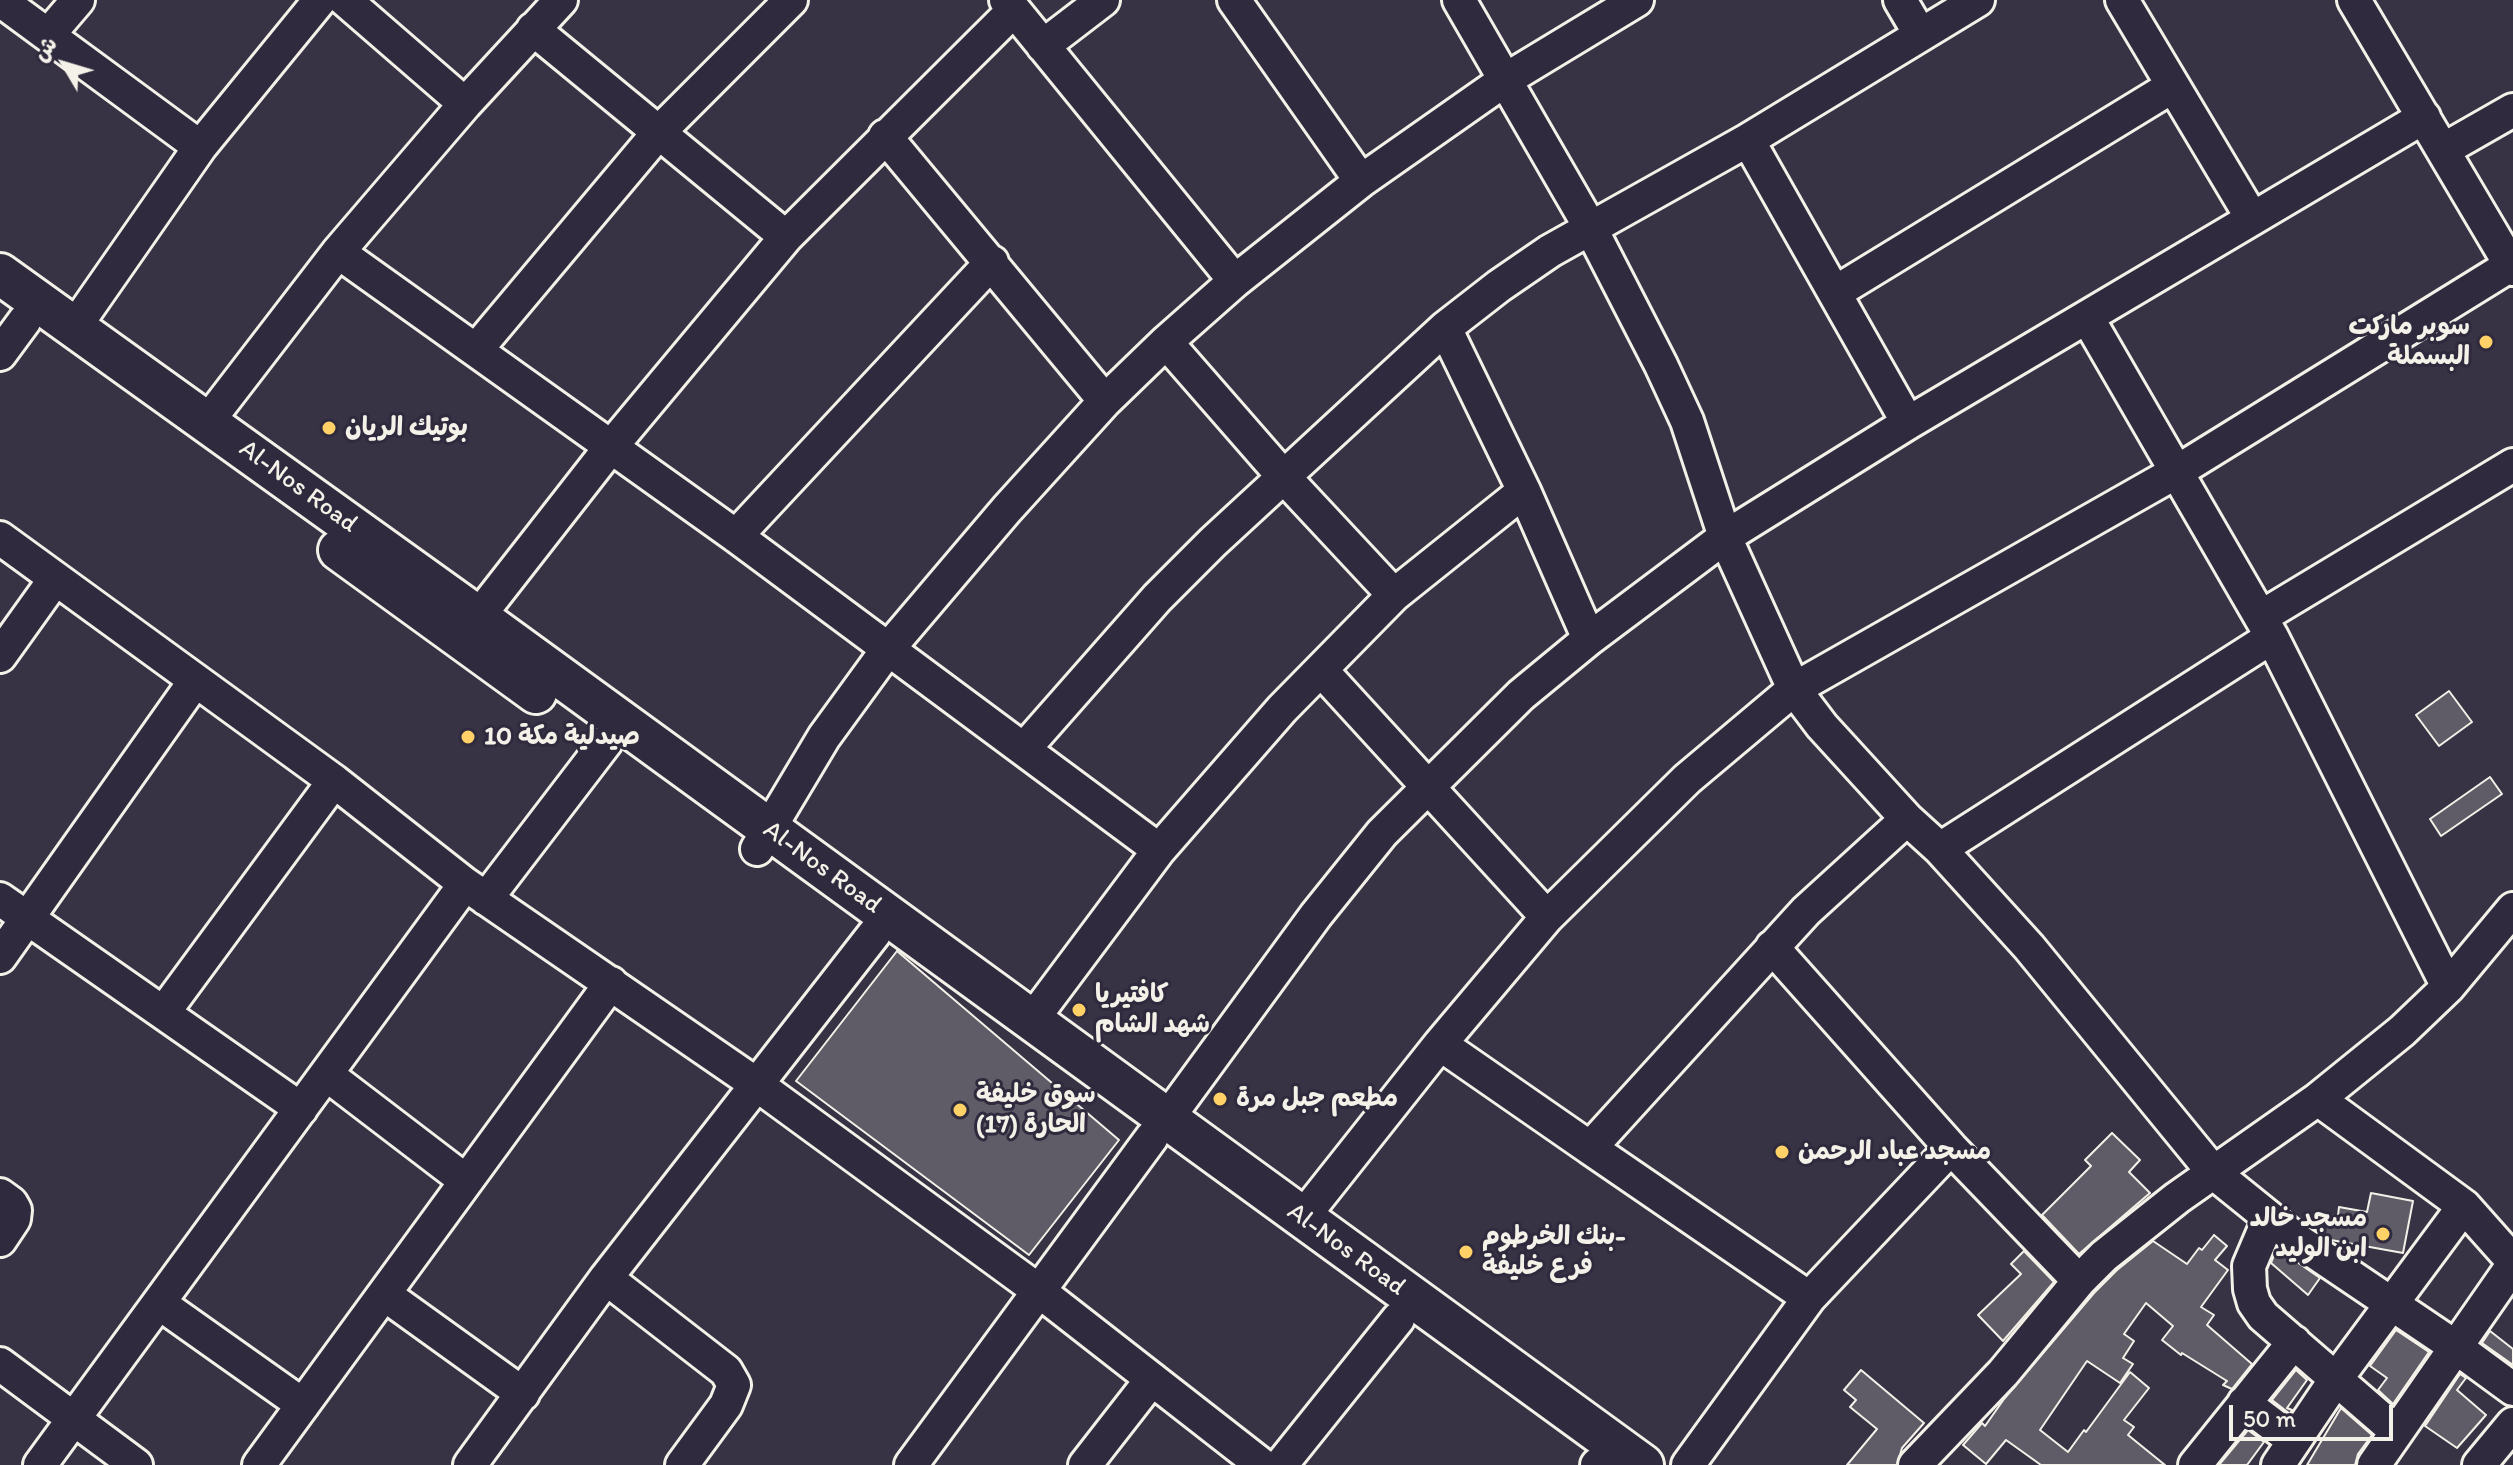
<!DOCTYPE html>
<html>
<head>
<meta charset="utf-8">
<style>
  body { margin:0 }
  #map { position:relative; width:2513px; height:1465px; overflow:hidden; background:#373244; font-family:Itim,"Playpen Sans Arabic",sans-serif }
  canvas { display:block }
  .north { position:absolute; left:24px; top:24px; width:80px; height:80px; -webkit-text-stroke:6px #2f2a3d; paint-order:stroke; rotate:308deg; font-size:22px; font-weight:700; line-height:32px; text-align:center; color:#f4f1e8 }
  .north::after { content:''; display:block; margin:auto; width:28px; height:36px; background:#f4f1e8; clip-path:polygon(50% 0,100% 100%,50% 72%,0 100%) }
  .scale { position:absolute; left:2229px; top:1405px; width:164px; height:36px; box-sizing:border-box; border:4px solid #f4f1e8; border-top:0; padding-left:10px; font-size:24px; line-height:28px; white-space:nowrap; color:#f4f1e8; -webkit-text-stroke:6px #2f2a3d; paint-order:stroke }
</style>
</head>
<body>
<div id="map">
<canvas width="2513" height="1465"></canvas>
<div class="north">ش</div>
<div class="scale">50 m</div>
</div>
<script>
const c = document.querySelector('canvas').getContext('2d');
c.lineJoin = 'round';
function fillPath(path, color) { c.fillStyle = color; c.fill(path, 'evenodd'); }
const toPath = rows => new Path2D(rows.map(r => 'M' + r).join(''));
function stroke(path, color, width, dash) { c.strokeStyle = color; c.lineWidth = width; c.lineCap = dash ? 'butt' : 'round'; c.setLineDash(dash || []); c.stroke(path); }
function write(font, color, halo, rows, align = 'center') {
  c.font = font + ' Itim,"Playpen Sans Arabic",sans-serif'; c.lineWidth = 6; c.setLineDash([]); c.textBaseline = 'middle'; c.strokeStyle = halo; c.fillStyle = color; for (const [text, x, y, turn = 0] of rows) {
    c.save(); c.translate(x, y); c.rotate((+turn || 0) * Math.PI / 180); c.textAlign = isNaN(turn) ? turn : align; if (halo) c.strokeText(text, 0, 0); c.fillText(text, 0, 0); c.restore();
  }
}
const building = toPath([
  [2449,691,2472,722,2439,746,2416,715,2449,691],
  [2490,777,2502,794,2441,836,2430,819,2490,777],
  [897,951,1119,1140,1029,1255,796,1081,897,951],
  [2112,1133,2140,1160,2129,1172,2150,1193,2079,1254,2042,1215,2091,1166,2085,1160,2112,1133],
  [2371,1193,2413,1201,2403,1253,2331,1240,2313,1228,2314,1214,2338,1216,2339,1207,2367,1212,2371,1193],
  [2214,1235,2227,1246,2215,1260,2228,1270,2201,1307,2214,1315,2207,1325,2252,1364,2232,1389,2223,1385,2227,1381,2182,1353,2181,1355,2162,1340,2173,1326,2146,1303,2124,1334,2134,1341,2123,1358,2133,1364,2120,1383,2087,1361,2040,1430,2068,1452,2084,1430,2086,1432,2130,1372,2149,1388,2124,1420,2134,1427,2128,1435,2165,1465,2041,1465,2006,1440,1986,1464,1963,1445,1982,1423,1985,1426,2004,1399,2094,1293,2117,1270,2153,1241,2187,1264,2199,1248,2202,1250,2214,1235],
  [2277,1248,2320,1278,2308,1295,2271,1263,2277,1248],
  [2024,1251,2054,1282,2003,1341,1978,1315,2021,1274,2011,1264,2024,1251],
  [2396,1330,2429,1352,2393,1404,2378,1390,2387,1378,2370,1366,2396,1330],
  [2490,1331,2513,1349,2513,1365,2482,1343,2490,1331],
  [1861,1370,1924,1423,1902,1448,1897,1465,1847,1465,1877,1429,1850,1407,1856,1400,1844,1390,1861,1370],
  [2296,1370,2307,1380,2287,1408,2292,1410,2290,1414,2272,1400,2296,1370],
  [2460,1374,2466,1378,2457,1390,2486,1415,2457,1448,2425,1426,2460,1374],
  [2341,1408,2372,1435,2358,1454,2355,1465,2307,1465,2341,1408],
  [2248,1430,2264,1442,2247,1465,2219,1465,2248,1430]
]);
const minor = toPath([
  [0,0,200,147],
  [345,0,465,104],
  [1006,0,1235,281],
  [1234,0,1361,181],
  [1459,0,1590,227,1661,365,1687,421,1725,537,1794,689,1822,726,1907,819,1940,849,2029,947,2214,1173,2297,1240,2457,1348,2513,1389],
  [1900,0,1920,34],
  [2122,0,2252,218],
  [2354,0,2513,269],
  [533,29,786,237],
  [49,34,78,0],
  [1043,46,1103,0],
  [885,136,1105,401],
  [1748,140,1908,423],
  [2443,150,2513,110],
  [338,252,736,536,1159,850],
  [1836,292,2173,86],
  [2087,317,2272,637,2448,987],
  [74,328,200,147,320,0],
  [1445,328,1524,491,1589,639],
  [1166,342,1283,476,1394,595],
  [476,350,659,132,791,0],
  [0,354,25,320],
  [208,421,338,252,465,104,561,0],
  [736,536,992,262],
  [0,538,334,781,465,884,756,1084,1039,1291,1262,1465],
  [478,617,610,448,786,237,1014,10],
  [2261,617,2513,465],
  [0,656,55,579],
  [1321,670,1547,917],
  [1024,749,1157,598,1213,542,1445,328,1499,286,1550,251,1748,140,1978,0],
  [757,849,824,737,888,649,1007,509,1105,401,1166,342,1235,281,1361,181,1505,80,1637,0],
  [1940,849,2272,637],
  [0,899,301,1109],
  [486,899,606,742],
  [1772,947,1951,1148,2079,1281],
  [0,957,195,681],
  [164,1012,334,781],
  [1032,1020,1159,850,1282,709,1394,595,1524,491],
  [1440,1044,1590,1148,1806,911,1907,819],
  [326,1074,466,1181],
  [2318,1099,2464,1206,2513,1261],
  [1167,1119,1316,915,1382,833,1521,695,1589,639,1725,537,1908,423,2424,117],
  [1590,1148,1809,1298],
  [0,1195,11,1203,15,1210,14,1219,0,1240],
  [1302,1218,1440,1044,1547,917,1687,779,1794,689,2178,471,2511,265],
  [2269,1219,2249,1266,2250,1289,2254,1303,2263,1316,2397,1432],
  [606,1278,726,1371,734,1385,726,1405,682,1465],
  [384,1294,523,1394],
  [159,1303,303,1405],
  [0,1364,136,1465],
  [2244,1403,2293,1440],
  [40,1465,465,884],
  [259,1465,611,983],
  [470,1465,606,1278,874,934],
  [911,1465,1152,1137],
  [1085,1465,1152,1379],
  [1281,1465,1398,1319],
  [1597,1465,1598,1464],
  [1688,1465,1809,1298,1951,1148],
  [1915,1465,2003,1373,2079,1281,2104,1256,2177,1198,2318,1099,2402,1031,2448,987,2513,909],
  [2195,1465,2294,1342],
  [2278,1465,2336,1379,2464,1206],
  [2374,1465,2513,1265],
  [2479,1465,2513,1424]
]);
const major = toPath([
  [0,274,478,617,1643,1465],
  [339,550,536,693]
]);
const markers = [
  [2486,342,8,"#ffd166"],
  [329,428,8,"#ffd166"],
  [468,737,8,"#ffd166"],
  [1079,1010,8,"#ffd166"],
  [1220,1099,8,"#ffd166"],
  [960,1110,8,"#ffd166"],
  [1782,1152,8,"#ffd166"],
  [2383,1234,8,"#ffd166"],
  [1466,1252,8,"#ffd166"]
];
const poiNames = [
  ["سوبر ماركت",2470,327,"right"],
  ["البسملة",2470,357,"right"],
  ["بوتيك الريان",345,428],
  ["صيدلية مكة 10",484,737],
  ["كافتيريا",1095,995],
  ["شهد الشام",1095,1025],
  ["سوق خليفة",976,1095],
  ["الحارة (17)",976,1125],
  ["مطعم جبل مرة",1236,1099],
  ["مسجد عباد الرحمن",1798,1152],
  ["مسجد خالد",2367,1219,"right"],
  ["ابن الوليد",2367,1249,"right"],
  ["بنك الخرطوم-",1482,1237],
  ["فرع خليفة",1482,1267]
];
const streetNames = [
  ["Al-Nos Road",298,487,36],
  ["Al-Nos Road",822,868,36],
  ["Al-Nos Road",1346,1250,36]
];
fillPath(building, '#5f5c67');
stroke(building, '#f4f1e8', 2);
stroke(minor, '#f4f1e8', 38);
stroke(major, '#f4f1e8', 46);
stroke(minor, '#2f2a3d', 32);
stroke(major, '#2f2a3d', 40);
for (const [x, y, r, color] of markers) { const dot = new Path2D(); dot.arc(x, y, r, 0, 2 * Math.PI); c.fillStyle = color; c.fill(dot); stroke(dot, '#2f2a3d', 3); }
write('bold 26px', '#f4f1e8', '#2f2a3d', poiNames, 'left');
write('26px', '#f4f1e8', '#2f2a3d', streetNames);
</script>
</body>
</html>
